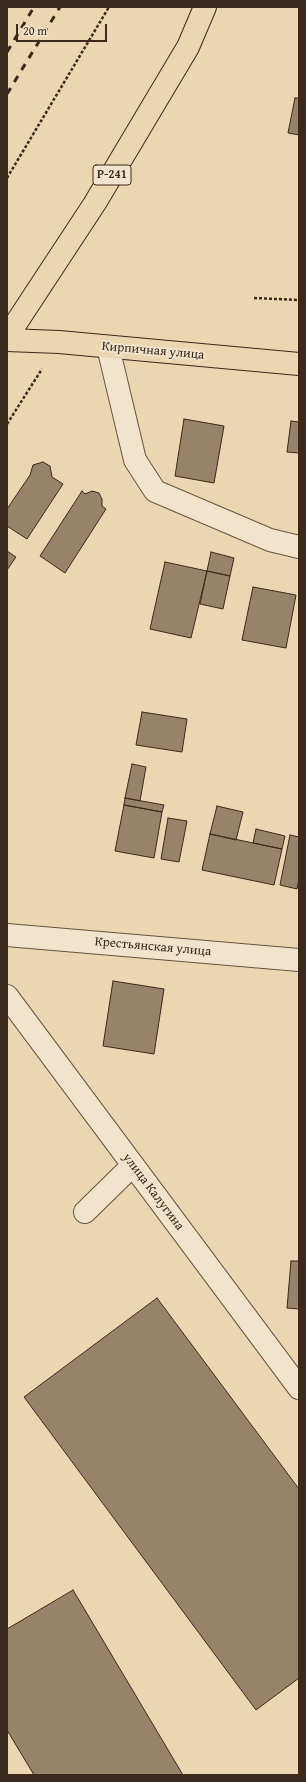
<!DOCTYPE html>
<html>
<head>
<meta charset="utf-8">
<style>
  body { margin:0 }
  #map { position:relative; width:306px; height:1782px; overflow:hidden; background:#ebd6b1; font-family:"Gentium Book Plus",serif }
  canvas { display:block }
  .frame { position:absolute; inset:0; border:8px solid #3b291b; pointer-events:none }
  .scale { position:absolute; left:16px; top:24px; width:91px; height:18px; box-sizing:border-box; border:2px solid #3b291b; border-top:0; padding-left:5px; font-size:12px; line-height:14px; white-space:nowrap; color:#3b291b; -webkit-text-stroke:3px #f2e4cc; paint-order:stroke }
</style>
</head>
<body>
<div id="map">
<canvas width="306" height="1782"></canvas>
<div class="frame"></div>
<div class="scale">20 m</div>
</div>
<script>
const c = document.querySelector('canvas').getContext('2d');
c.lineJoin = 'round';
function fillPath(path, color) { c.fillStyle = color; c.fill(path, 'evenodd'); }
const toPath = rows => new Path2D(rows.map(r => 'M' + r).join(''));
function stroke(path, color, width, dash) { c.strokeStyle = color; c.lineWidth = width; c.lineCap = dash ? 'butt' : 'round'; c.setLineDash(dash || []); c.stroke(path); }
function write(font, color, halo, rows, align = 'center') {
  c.font = font + ' "Gentium Book Plus",serif'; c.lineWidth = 4; c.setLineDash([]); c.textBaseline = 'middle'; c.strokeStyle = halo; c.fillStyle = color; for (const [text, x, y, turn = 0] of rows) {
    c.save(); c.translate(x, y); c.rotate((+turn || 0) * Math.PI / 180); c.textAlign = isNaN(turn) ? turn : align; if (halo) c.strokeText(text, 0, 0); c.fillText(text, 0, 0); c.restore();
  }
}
const building = toPath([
  [295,98,299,98,299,135,288,133,295,98],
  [184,419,224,426,214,483,175,476,184,419],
  [291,421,299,422,299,453,287,452,291,421],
  [43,462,50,466,52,477,63,484,27,539,7,526,7,509,30,475,33,465,43,462],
  [82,491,85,494,92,491,99,493,102,499,102,506,106,509,65,573,40,556,82,491],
  [7,551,16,557,7,570,7,551],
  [211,552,234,558,230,576,207,571,211,552],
  [165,562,207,571,191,638,150,629,165,562],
  [207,571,230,576,223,609,200,604,207,571],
  [253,587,296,595,286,648,242,640,253,587],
  [142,712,187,719,182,752,136,745,142,712],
  [132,764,146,767,140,801,125,798,132,764],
  [125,798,164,805,162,812,124,805,125,798],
  [124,805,162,812,154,858,115,851,124,805],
  [217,806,243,812,236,840,210,834,217,806],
  [168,818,187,821,179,862,161,859,168,818],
  [256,829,285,836,282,849,253,843,256,829],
  [210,834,282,849,274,885,202,870,210,834],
  [290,835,299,837,299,878,297,889,280,885,290,835],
  [113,981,164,989,154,1054,103,1046,113,981],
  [291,1261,299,1261,299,1309,287,1308,291,1261],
  [157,1298,299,1489,299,1678,256,1710,24,1397,157,1298],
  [73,1590,183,1775,34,1775,7,1730,7,1629,73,1590]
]);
const path = toPath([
  [7,178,109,7],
  [254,298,299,300],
  [7,424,42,369]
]);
const minor = toPath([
  [108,347,135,460,155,491,270,540,299,547],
  [7,935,299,960],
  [7,996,299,1388],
  [85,1212,133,1165]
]);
const highway = toPath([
  [7,337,95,203,188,47,205,7],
  [7,340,59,342,299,364]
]);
const rail = toPath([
  [7,52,34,7],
  [7,94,60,7]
]);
const shields = [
  [112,175,38]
];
const shieldNames = [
  ["Р-241",112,175]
];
const streetNames = [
  ["Кирпичная улица",153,351,5],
  ["Крестьянская улица",153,947,5],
  ["улица Калугина",153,1192,53]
];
fillPath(building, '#978369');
stroke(building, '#3b291b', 1);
stroke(minor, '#675440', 24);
stroke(highway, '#3b291b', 24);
stroke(path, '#3b291b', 2.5, [3, 2]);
stroke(minor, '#f2e4cc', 22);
stroke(highway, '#ebd6b1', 22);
stroke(rail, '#3b291b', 3, [7, 7]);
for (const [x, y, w] of shields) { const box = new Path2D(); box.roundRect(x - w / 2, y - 10, w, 20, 3); c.fillStyle = '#f2e4cc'; c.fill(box); stroke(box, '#3b291b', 1); }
write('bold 12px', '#3b291b', null, shieldNames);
write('13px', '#3b291b', '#f2e4cc', streetNames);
</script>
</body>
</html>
